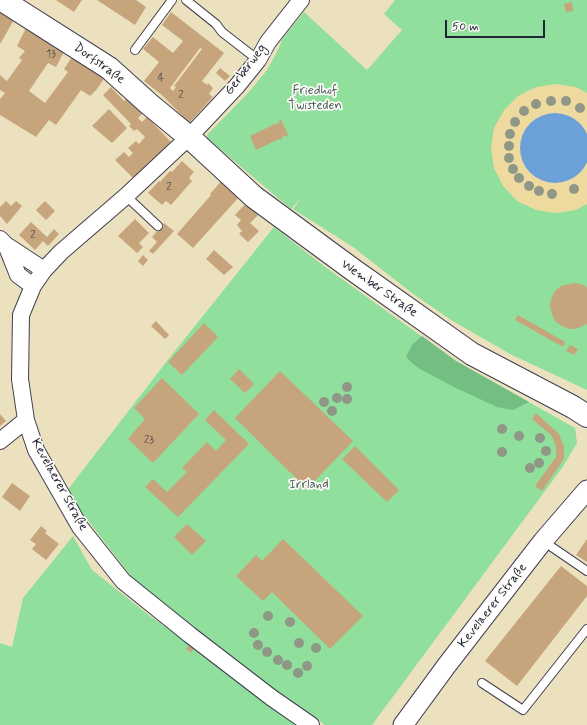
<!DOCTYPE html>
<html>
<head>
<meta charset="utf-8">
<style>
  body { margin:0 }
  #map { position:relative; width:587px; height:725px; overflow:hidden; background:#ece1bf; font-family:Mynerve,sans-serif }
  canvas { display:block }
  .scale { position:absolute; left:445px; top:20px; width:100px; height:18px; box-sizing:border-box; border:2px solid #22223b; border-top:0; padding-left:5px; font-size:12px; line-height:14px; white-space:nowrap; color:#22223b; -webkit-text-stroke:3px #fdfcf7; paint-order:stroke }
</style>
</head>
<body>
<div id="map">
<canvas width="587" height="725"></canvas>
<div class="scale">50 m</div>
</div>
<script>
const c = document.querySelector('canvas').getContext('2d');
c.lineJoin = 'round';
function fillPath(path, color) { c.fillStyle = color; c.fill(path, 'evenodd'); }
const toPath = rows => new Path2D(rows.map(r => 'M' + r).join(''));
function stroke(path, color, width, dash) { c.strokeStyle = color; c.lineWidth = width; c.lineCap = dash ? 'butt' : 'round'; c.setLineDash(dash || []); c.stroke(path); }
function write(font, color, halo, rows, align = 'center') {
  c.font = font + ' Mynerve,sans-serif'; c.lineWidth = 3.5; c.setLineDash([]); c.textBaseline = 'middle'; c.strokeStyle = halo; c.fillStyle = color; for (const [text, x, y, turn = 0] of rows) {
    c.save(); c.translate(x, y); c.rotate((+turn || 0) * Math.PI / 180); c.textAlign = isNaN(turn) ? turn : align; if (halo) c.strokeText(text, 0, 0); c.fillText(text, 0, 0); c.restore();
  }
}
const green = toPath([
  [395,0,587,0,587,390,510,354,451,320,412,293,353,247,293,209,302,197,291,209,207,138,207,135,249,92,267,70,276,54,283,38,304,12,367,70,402,30,384,14],
  [274,227,325,267,456,361,575,428,577,443,562,468,372,725,325,725,195,633,137,584,66,492,167,361],
  [73,536,92,570,150,616,304,725,0,725,0,643,12,647,23,598]
]);
const forest = toPath([
  [422,336,456,361,529,402,513,410,497,407,456,388,420,369,412,363,406,357,412,345]
]);
const sand = toPath([
  [556,84,576,87,587,93,587,204,576,210,556,213,536,210,517,201,503,186,494,168,491,148,494,128,504,110,518,96,536,87]
]);
const water = toPath([
  '520 148a35 35 0 1 1 70 0a35 35 0 1 1-70 0Z'
]);
const building = toPath([
  [56,0,82,0,74,12],
  [97,0,136,0,146,7,135,25],
  [572,2,573,11,566,12,564,4],
  [0,12,14,20,0,44],
  [171,12,224,53,202,81,207,85,208,83,213,88,209,94,213,97,189,123,163,96,144,81,159,62,143,49,153,37,173,53,183,41,162,25],
  [200,48,202,49,174,86,176,87,173,91,170,88],
  [26,28,65,50,56,67,48,63,29,91,45,103,68,72,64,69,74,54,107,74,97,89,90,96,81,90,56,125,49,120,36,137,0,115,0,99,5,93,0,90,0,75,7,81,22,60,19,58,25,51,17,46],
  [220,68,230,76,225,81,216,73],
  [111,87,124,101,133,92,148,108,138,118,142,122,147,117,171,142,134,179,115,160,124,152,129,157,133,153,128,148,136,141,139,144,145,137,137,129,134,131,129,126,131,124,103,95],
  [109,109,127,128,112,143,92,126],
  [279,120,281,120,289,136,287,137,287,135,281,138,282,140,280,140,279,139,256,150,250,136,273,125,272,124,273,123,274,125,280,122],
  [182,161,194,172,189,178,192,181,171,205,166,201,162,205,148,193,159,181,160,182,170,171,172,172],
  [222,180,240,196,193,248,177,234,211,195,210,194],
  [6,201,11,206,16,201,22,206,7,224,0,216,0,207],
  [45,201,55,211,46,220,36,210],
  [247,202,260,213,250,223,259,231,248,242,239,234,242,231,237,225,241,220,235,215],
  [135,219,149,233,139,243,143,247,137,253,118,236],
  [31,222,47,237,54,229,59,234,48,246,43,241,35,250,19,235],
  [164,223,174,231,153,254,149,251,157,242,152,237],
  [214,250,233,267,224,275,206,259],
  [143,255,148,260,143,266,138,261],
  [575,283,584,285,587,288,587,324,576,329,570,329,562,326,556,322,552,315,550,306,551,299,555,291,561,286],
  [518,315,565,342,563,347,515,320],
  [156,321,169,335,165,339,151,326],
  [204,323,218,337,182,375,168,362],
  [570,345,578,349,574,355,566,351],
  [239,369,254,384,245,393,230,379],
  [280,371,353,441,307,489,235,418],
  [162,378,199,414,153,463,128,439,145,419,134,408],
  [214,410,249,444,178,517,145,487,153,479,167,492,187,472,182,468,207,442,216,451,226,440,205,420],
  [536,413,559,434,564,447,564,457,562,462,542,491,535,486,556,457,556,447,552,436,532,419],
  [0,414,6,421,0,426],
  [355,446,399,490,387,502,342,459],
  [12,483,30,496,20,511,2,497],
  [187,524,206,541,192,555,174,537],
  [41,526,47,531,45,533,59,544,46,560,32,549,36,544,30,540],
  [283,539,363,616,330,649,272,592,263,601,236,576,256,555,262,561],
  [587,539,587,562,576,555],
  [561,566,587,586,587,596,517,686,485,661],
  [189,645,194,648,191,653,186,649]
]);
const service = toPath([
  [186,0,216,24,222,32,258,60],
  [135,50,172,0],
  [126,196,158,226],
  [543,541,587,571],
  [482,683,523,710,587,629]
]);
const minor = toPath([
  [301,0,268,42,258,60,237,86,189,137,126,196,61,252,44,270,33,286,21,315,20,379,26,420,36,450,80,527,123,581,190,635,272,698,311,725],
  [0,239,6,245,44,270],
  [6,245,18,275,33,286],
  [0,441,26,420]
]);
const tertiary = toPath([
  [403,725,447,665,543,541,587,490]
]);
const secondary = toPath([
  [2,0,109,68,149,104,189,137,254,197,352,269,472,354,573,407,587,416]
]);
const trees = [
  [551,101],
  [566,101],
  [536,104],
  [580,108],
  [524,111],
  [515,122],
  [510,134],
  [509,146],
  [509,158],
  [513,169],
  [519,178],
  [529,186],
  [574,189],
  [539,191],
  [552,194],
  [347,387],
  [337,398],
  [347,399],
  [324,402],
  [332,411],
  [502,429],
  [519,436],
  [540,438],
  [546,451],
  [502,452],
  [539,463],
  [530,468],
  [268,616],
  [290,622],
  [254,633],
  [299,643],
  [258,645],
  [316,648],
  [267,652],
  [278,660],
  [287,665],
  [307,666],
  [298,673]
];
const numberNames = [
  ["13",51,55],
  ["4",161,79],
  ["2",181,96],
  ["2",169,188],
  ["2",33,236],
  ["23",149,441]
];
const streetNames = [
  ["Dorfstraße",99,64,36],
  ["Gerberweg",246,70,-53],
  ["Wember Straße",379,289,35],
  ["Kevelaerer Straße",59,485,61],
  ["Kevelaerer Straße",493,606,-52]
];
const parkNames = [
  ["Friedhof",315,91],
  ["Twisteden",315,106],
  ["Irrland",309,485]
];
fillPath(green, '#90df9d');
fillPath(forest, '#74be84');
fillPath(sand, '#eeda9e');
fillPath(water, '#6ca0d8');
fillPath(building, '#c7a57c');
stroke(service, '#403f4f', 10);
stroke(minor, '#403f4f', 18);
stroke(tertiary, '#403f4f', 21);
stroke(secondary, '#403f4f', 24);
stroke(service, '#fff', 8);
stroke(minor, '#fff', 16);
stroke(tertiary, '#fff', 19);
stroke(secondary, '#fff', 22);
c.fillStyle = '#8f9786';
for (const [x, y] of trees) { c.beginPath(); c.arc(x, y, 5, 0, 2 * Math.PI); c.fill(); }
write('11px', '#4b434b', null, numberNames);
write('13px', '#22223b', '#fdfcf7', streetNames);
write('13px', '#435b58', '#fdfcf7', parkNames);
</script>
</body>
</html>
